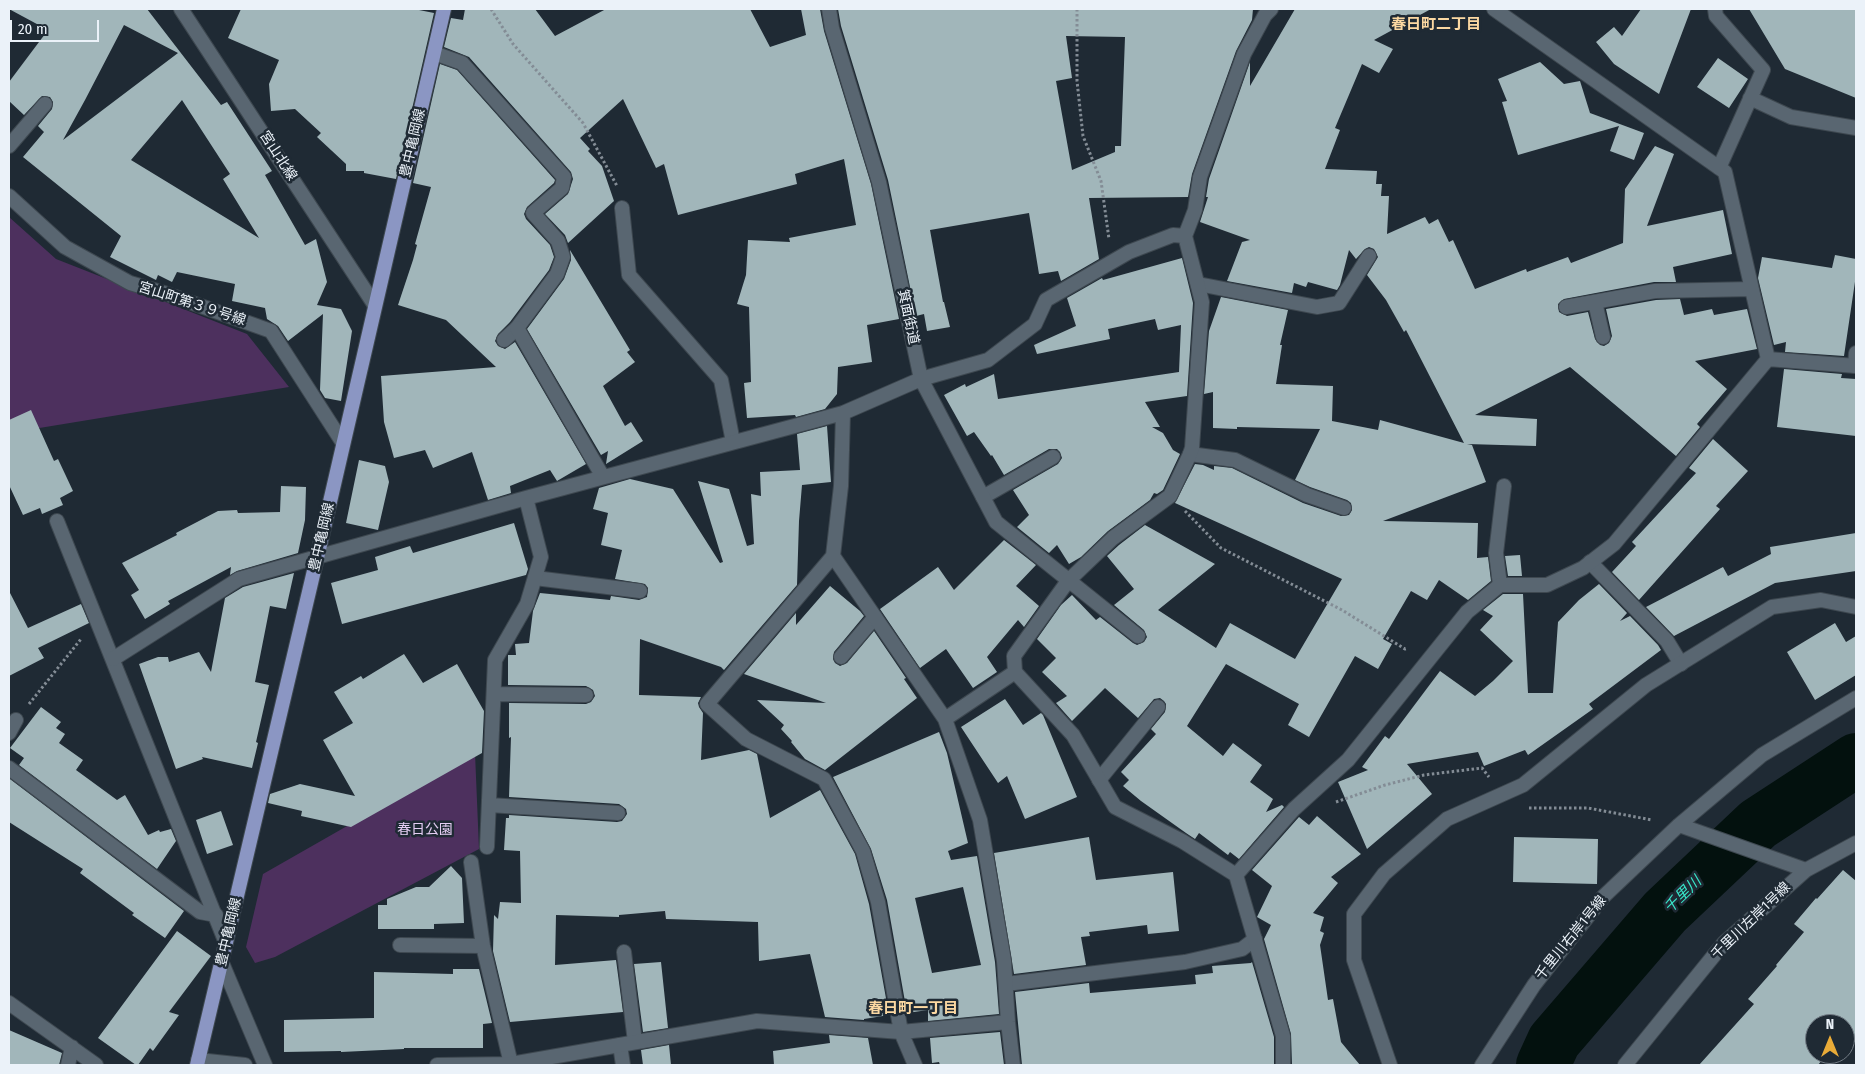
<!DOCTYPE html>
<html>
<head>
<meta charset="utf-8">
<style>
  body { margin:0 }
  #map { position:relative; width:1865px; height:1074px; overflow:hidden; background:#1f2a34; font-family:"Fira Sans Condensed",sans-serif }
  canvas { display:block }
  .frame { position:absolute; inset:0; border:10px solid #ebf2f9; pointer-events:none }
  .north { position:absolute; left:1805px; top:1014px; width:50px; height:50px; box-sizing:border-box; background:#1f2a34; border:1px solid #717a83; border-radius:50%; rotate:0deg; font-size:14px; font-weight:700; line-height:20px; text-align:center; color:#ebf2f9 }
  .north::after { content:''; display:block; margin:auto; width:18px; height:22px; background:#e9ab38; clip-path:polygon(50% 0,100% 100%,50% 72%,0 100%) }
  .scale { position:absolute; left:10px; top:20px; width:89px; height:22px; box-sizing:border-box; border:2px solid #ebf2f9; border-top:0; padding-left:6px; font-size:15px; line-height:18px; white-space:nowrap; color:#ebf2f9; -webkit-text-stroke:4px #1f2a34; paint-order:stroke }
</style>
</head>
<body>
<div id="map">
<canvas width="1865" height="1074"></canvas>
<div class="frame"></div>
<div class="north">N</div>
<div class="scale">20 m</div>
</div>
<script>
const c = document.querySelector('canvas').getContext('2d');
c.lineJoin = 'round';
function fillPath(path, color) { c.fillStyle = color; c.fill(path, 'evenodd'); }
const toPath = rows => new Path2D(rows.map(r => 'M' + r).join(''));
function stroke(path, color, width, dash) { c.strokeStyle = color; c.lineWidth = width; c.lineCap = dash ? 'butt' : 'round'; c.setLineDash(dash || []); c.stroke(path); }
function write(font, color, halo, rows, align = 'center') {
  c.font = font + ' "Fira Sans Condensed","Noto Sans JP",sans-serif'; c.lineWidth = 5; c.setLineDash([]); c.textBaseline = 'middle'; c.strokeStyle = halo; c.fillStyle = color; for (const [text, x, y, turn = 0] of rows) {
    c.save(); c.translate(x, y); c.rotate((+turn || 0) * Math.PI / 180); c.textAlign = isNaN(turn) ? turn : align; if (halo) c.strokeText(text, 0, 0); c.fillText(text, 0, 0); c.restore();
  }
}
const green = toPath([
  [9,217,56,259,247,334,289,387,9,433],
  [475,753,479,849,275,957,255,963,246,947,263,874]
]);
const river = toPath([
  [1543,1065,1554,1041,1665,912,1758,824,1856,760]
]);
const building = toPath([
  [9,9,147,9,221,105,227,102,272,171,265,175,305,245,316,239,327,282,317,305,341,309,352,331,341,401,325,398,320,390,323,314,288,341,278,326,267,319,265,308,232,301,235,284,177,272,172,282,158,275,156,280,110,257,121,236,23,157,44,132,38,126,52,109,53,102,50,97,42,96,24,115,9,101,9,82,48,30],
  [124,25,178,53,63,140,85,100],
  [182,100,230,174,223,179,259,238,131,160],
  [241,9,414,9,434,13,396,179,364,173,364,171,346,171,346,164,317,137,321,133,295,109,271,111,269,84,279,60,228,38],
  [465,9,535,9,555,36,606,9,750,9,770,47,806,35,801,9,820,9,824,31,871,184,899,319,867,325,872,362,838,367,837,394,825,409,796,417,795,415,747,418,744,383,751,382,749,307,737,304,746,275,748,240,790,242,789,238,856,225,844,159,795,174,797,184,678,215,664,164,656,168,623,99,580,138,590,149,588,151,602,166,614,201,568,243,565,235,545,214,568,194,573,179,571,172,469,57,444,47,451,18,463,20],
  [838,9,1253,9,1252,20,1236,51,1192,174,1188,197,1089,198,1099,259,1061,281,1058,271,1039,274,1029,213,930,230,943,302,944,302,950,327,927,331,924,314,916,316,888,180,841,26],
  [1066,36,1125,37,1121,146,1115,146,1115,152,1072,170,1056,81,1072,78],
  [1295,9,1431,9,1374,40,1393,49,1379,73,1362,64,1335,128,1340,130,1325,169,1377,171,1376,184,1382,184,1381,196,1389,196,1387,234,1425,217,1429,224,1438,219,1449,242,1453,240,1475,289,1526,269,1527,272,1568,257,1571,263,1623,243,1625,189,1655,146,1674,154,1647,226,1723,210,1732,254,1673,267,1676,282,1654,282,1564,299,1558,304,1559,312,1567,316,1588,312,1595,339,1600,345,1604,346,1609,343,1612,336,1606,309,1656,300,1680,299,1684,315,1712,309,1714,315,1747,309,1757,349,1695,361,1727,389,1697,424,1700,427,1676,456,1570,367,1475,415,1537,419,1536,446,1467,444,1472,445,1486,482,1383,521,1478,523,1477,558,1488,557,1491,581,1468,600,1439,580,1427,600,1411,591,1383,639,1392,644,1378,669,1355,656,1309,737,1288,725,1299,704,1226,664,1187,726,1223,756,1233,743,1262,765,1250,782,1273,799,1266,812,1282,805,1284,807,1239,859,1230,852,1228,855,1199,833,1195,839,1186,833,1141,801,1123,786,1129,780,1121,772,1156,734,1151,729,1165,712,1166,704,1164,701,1160,698,1154,699,1138,718,1105,688,1072,721,1056,703,1067,696,1042,672,1056,658,1037,639,1061,605,1072,595,1096,620,1100,617,1133,643,1137,645,1144,642,1147,637,1144,630,1114,605,1134,589,1107,556,1119,545,1145,525,1215,564,1158,610,1216,648,1230,623,1295,659,1342,579,1175,503,1195,464,1203,465,1214,470,1214,466,1232,468,1303,503,1341,516,1349,515,1352,510,1351,503,1347,500,1310,487,1295,480,1320,429,1237,427,1237,429,1213,428,1213,392,1204,394,1209,331,1221,297,1288,310,1280,345,1282,345,1276,384,1333,386,1332,421,1378,430,1380,420,1464,443,1406,330,1404,332,1386,300,1367,275,1378,257,1374,249,1369,247,1365,249,1356,259,1349,250,1340,285,1337,290,1308,282,1306,287,1294,283,1292,293,1227,281,1242,242,1250,240,1200,222,1208,197,1206,197,1209,179,1250,62,1250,86],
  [1641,9,1691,9,1659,94,1614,64,1596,42,1614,27,1622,36],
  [1749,9,1856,9,1856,98,1785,69],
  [1718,58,1748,79,1729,108,1697,87],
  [1540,62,1564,84,1580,81,1590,113,1644,133,1634,160,1610,151,1619,126,1518,155,1502,102,1507,101,1498,79],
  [440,64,457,70,555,180,554,183,527,207,524,214,526,219,550,245,554,257,549,270,510,322,498,334,495,341,498,346,505,349,515,342,586,464,557,481,550,470,510,486,511,493,488,500,472,452,433,468,425,450,394,458,384,422,381,376,496,367,446,320,398,305,413,260,417,245,415,244,431,187,413,183],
  [570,250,630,350,627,352,635,362,603,386,625,426,631,422,643,441,606,464,608,451,601,455,527,329,564,279,571,260],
  [1835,255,1856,259,1856,275,1844,356,1785,352,1786,342,1774,345,1758,278,1762,257,1832,268],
  [1182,258,1193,303,1187,396,1145,402,1160,427,1152,427,1163,433,1173,450,1180,454,1163,490,1157,494,1154,493,1150,500,1108,531,1081,557,1069,564,1057,545,1049,553,1017,527,1029,515,1013,490,1058,464,1062,458,1060,452,1057,449,1049,449,1004,475,992,455,991,456,974,432,967,436,944,395,965,384,966,387,994,374,998,399,1179,372,1181,325,1158,330,1155,319,1108,329,1110,339,1037,354,1034,345,1076,326,1067,298,1102,278,1103,280],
  [1784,369,1842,374,1841,378,1856,379,1856,436,1777,427],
  [31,410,54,461,58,459,73,491,60,498,63,505,42,514,40,508,23,515,9,485,9,420],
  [827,426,831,482,802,485,799,521,797,585,724,670,721,667,640,639,639,695,701,697,698,703,699,707,703,713,701,760,749,750,757,754,770,818,820,790,855,854,869,904,889,1015,864,1019,864,1020,825,1017,810,954,759,961,758,922,666,919,665,911,619,915,619,917,556,915,555,965,616,960,623,1012,510,1022,493,951,494,915,498,919,500,902,521,903,520,851,504,850,506,818,509,818,509,815,617,822,622,821,627,814,626,809,619,804,509,797,511,737,509,738,509,703,586,704,591,702,595,696,593,690,586,686,508,685,508,655,516,655,515,644,529,643,533,611,540,593,610,600,611,596,639,600,647,597,648,588,645,584,615,579,622,550,601,545,608,513,593,509,599,488,630,479,673,489,720,563,723,562,698,481,729,489,747,546,754,544,751,494,761,496,760,472,800,470,797,434],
  [1713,439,1748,471,1716,506,1720,509,1639,600,1612,572,1636,546,1632,542,1696,473,1689,468],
  [359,460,385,466,389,482,378,530,346,523],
  [281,486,306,487,305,520,298,553,237,571,230,575,231,567,168,601,170,604,145,619,131,595,139,590,122,563,177,535,176,533,218,511,237,510,238,513,280,512],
  [514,523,528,569,526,575,342,624,331,583,378,570,375,557,410,546,413,553],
  [1856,533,1856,571,1775,583,1674,636,1646,607,1723,567,1728,576,1771,554,1770,547],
  [1004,540,1036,565,1016,586,1039,606,1024,627,1018,620,987,657,997,672,973,688,946,649,920,668,880,609,938,567,954,590],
  [1520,555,1522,576,1508,576,1505,556],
  [294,573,286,609,270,606,255,682,269,685,256,742,258,743,252,768,202,757,203,759,176,769,139,664,158,657,168,657,169,662,199,652,211,672,225,598,243,587],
  [1599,584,1627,613,1620,621,1630,616,1658,645,1661,650,1589,704,1593,709,1528,755,1525,750,1484,766,1478,752,1407,764,1432,794,1367,849,1338,782,1368,770,1362,767,1385,736,1389,739,1440,671,1475,696,1493,681,1513,661,1480,630,1493,616,1483,610,1503,594,1523,594,1528,693,1553,693,1558,622,1579,600],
  [830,586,860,611,864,616,834,652,833,659,835,663,840,666,847,663,874,631,906,678,904,679,917,698,825,770,805,759,791,742,792,741,781,729,784,725,757,700,826,703,744,674,796,613,796,625],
  [9,591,28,628,81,604,89,623,38,648,44,658,9,676],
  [1835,623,1846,642,1856,636,1856,675,1815,700,1787,652],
  [404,654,423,683,457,664,484,711,482,753,351,827,301,816,302,811,268,803,270,794,300,784,355,796,323,740,353,723,334,692,361,676,363,679],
  [1005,699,1023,725,1041,713,1043,715,1077,797,1025,819,1007,776,998,783,961,727],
  [41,707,61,722,56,728,65,734,59,743,83,760,76,770,117,800,125,795,148,835,159,830,160,832,171,829,176,841,157,869,19,765,24,758,10,748],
  [939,732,947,753,968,843,948,851,951,860,977,856,995,962,999,1014,928,1021,928,1010,907,1013,887,900,871,849,833,777],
  [963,887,981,965,932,973,915,898],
  [10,779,184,911,165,938,132,915,134,913,80,873,83,869,9,822],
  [221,811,233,845,207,854,196,820],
  [1317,816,1361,854,1331,877,1338,883,1313,913,1324,917,1320,931,1324,933,1320,945,1328,1000,1333,999,1341,1042,1360,1065,1292,1065,1291,1034,1264,939,1271,925,1257,917,1272,886,1252,870,1299,817,1309,825],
  [1089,837,1096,880,1173,872,1179,931,1148,934,1147,925,1089,932,1090,936,1081,937,1086,965,1014,974,994,853],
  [1514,837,1598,839,1597,884,1513,882],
  [451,866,462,878,464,923,434,924,434,929,378,929,378,905,387,905,387,899,416,887,429,887],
  [1843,870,1856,881,1856,1040,1846,1052,1845,1024,1815,1024,1815,1054,1827,1054,1818,1065,1699,1065,1754,1004,1748,999,1777,966,1776,965,1804,932,1794,924,1816,898,1817,899],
  [177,931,211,956,169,1012,179,1015,153,1051,150,1048,138,1065,136,1065,98,1038],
  [661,962,668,1028,643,1032,634,964],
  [1252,962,1274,1037,1274,1065,1022,1065,1015,992,1089,983,1090,993,1196,984,1195,975,1213,973,1212,966,1251,963],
  [453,969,479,969,492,1023,483,1024,483,1048,404,1048,404,1049,341,1052,341,1051,284,1052,284,1020,374,1018,374,972,453,974],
  [9,1030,62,1053,59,1065,9,1065],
  [1000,1032,1004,1065,940,1065,939,1062,932,1063,930,1038],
  [829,1035,868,1038,873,1065,774,1065,773,1051,830,1043],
  [669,1045,671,1065,643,1065,641,1050]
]);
const path = toPath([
  [491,9,513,44,583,123,617,186],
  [1077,9,1077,81,1083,136,1101,181,1109,239],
  [1185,511,1221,548,1342,610,1405,649,1408,648],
  [29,704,81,639],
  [1336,802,1385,785,1424,775,1482,768,1489,777],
  [1529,808,1588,808,1652,820]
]);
const service = toPath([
  [434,53,462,63,564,177,562,188,533,213,558,241,563,257,557,274,517,328,504,340],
  [9,146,45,104],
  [622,208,629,275,721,380,733,442],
  [1198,284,1317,307,1339,303,1369,256],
  [1855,366,1856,353],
  [1190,454,1235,460,1307,495,1344,508],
  [983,497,1053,457],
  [1590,562,1667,641,1681,664],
  [535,578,640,591],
  [1500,585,1496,553,1504,486],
  [841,657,875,617],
  [9,733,16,720],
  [9,768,200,912,216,915],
  [1099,780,1158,707],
  [471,862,483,946,511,1064],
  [400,945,483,946],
  [624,952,635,1042],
  [1006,984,1185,962,1242,949,1255,939],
  [620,1045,623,1065]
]);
const pedestrian = toPath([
  [57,521,226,943]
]);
const minor = toPath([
  [181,9,374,304],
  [829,9,832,28,879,182,921,379,996,522,1138,636],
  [1494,9,1725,172,1768,359,1856,366],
  [1715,9,1716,16,1763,70,1719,168],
  [1750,98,1791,117,1856,128],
  [9,196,65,247,130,283,167,294,271,331,343,443],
  [1595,302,1603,337],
  [1566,307,1655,291,1752,289],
  [517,328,603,477],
  [843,413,841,486,833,556,707,704,746,739,824,779,863,851,878,902,901,1032,915,1065],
  [833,556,945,719,980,820,1004,961,1008,1022,1013,1065],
  [113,659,239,579,526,498,843,413,921,379,988,360,1035,324,1046,300,1129,252,1173,235,1185,236],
  [1015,672,1073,735,1115,807,1182,841,1236,875,1283,1036,1283,1065],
  [494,694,586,695],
  [945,719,1015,672,1014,656,1068,581,1113,538,1170,496,1190,454,1192,448,1202,302,1185,236,1195,210,1200,177,1244,54,1265,15,1271,9],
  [489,805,618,813],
  [1679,825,1806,870],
  [487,847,495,660,527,604,541,557,526,498],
  [1236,875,1294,809,1348,760,1467,612,1500,585,1547,585,1583,568,1614,544,1768,359],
  [222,963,265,1065],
  [9,1003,96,1065],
  [198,1060,245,1065],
  [68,1065,72,1047],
  [437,1065,511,1064,757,1021,901,1032,1008,1022],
  [1390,1065,1354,960,1354,914,1384,874,1447,819,1523,785,1646,685,1772,607,1821,600,1856,607],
  [1482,1065,1534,985,1603,897,1679,825,1762,755,1856,698],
  [1625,1065,1724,943,1806,870,1856,843]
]);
const primary = toPath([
  [197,1065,317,558,444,9]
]);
const streetNames = [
  ["豊中亀岡線",413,143,-77],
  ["宮山北線",278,156,57],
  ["宮山町第３９号線",192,304,18],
  ["箕面街道",908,317,78],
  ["豊中亀岡線",322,537,-77],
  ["千里川左岸1号線",1751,921,-44],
  ["豊中亀岡線",229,932,-77],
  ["千里川右岸1号線",1571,938,-51]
];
const parkNames = [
  ["春日公園",425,830]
];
const neighbourhoodNames = [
  ["春日町二丁目",1436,25],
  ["春日町一丁目",913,1009]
];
const waterNames = [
  ["千里川",1683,895,-44]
];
fillPath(green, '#4d305e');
stroke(river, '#03110e', 54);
fillPath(building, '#a1b6ba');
stroke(service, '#3e4850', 16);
stroke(pedestrian, '#3e4850', 16);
stroke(minor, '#3e4850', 16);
stroke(primary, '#3e4850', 16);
stroke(path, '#838c95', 3, [2.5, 2.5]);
stroke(service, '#596671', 14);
stroke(pedestrian, '#596671', 14);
stroke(minor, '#596671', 14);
stroke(primary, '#8b96c3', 14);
write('14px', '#ebf2f9', '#1f2a34', streetNames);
write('14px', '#e4cdf3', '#1f2a34', parkNames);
write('bold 15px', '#fbd8a2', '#1f2a34', neighbourhoodNames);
write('italic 15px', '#38e8cb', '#1f2a34', waterNames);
</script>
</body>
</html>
